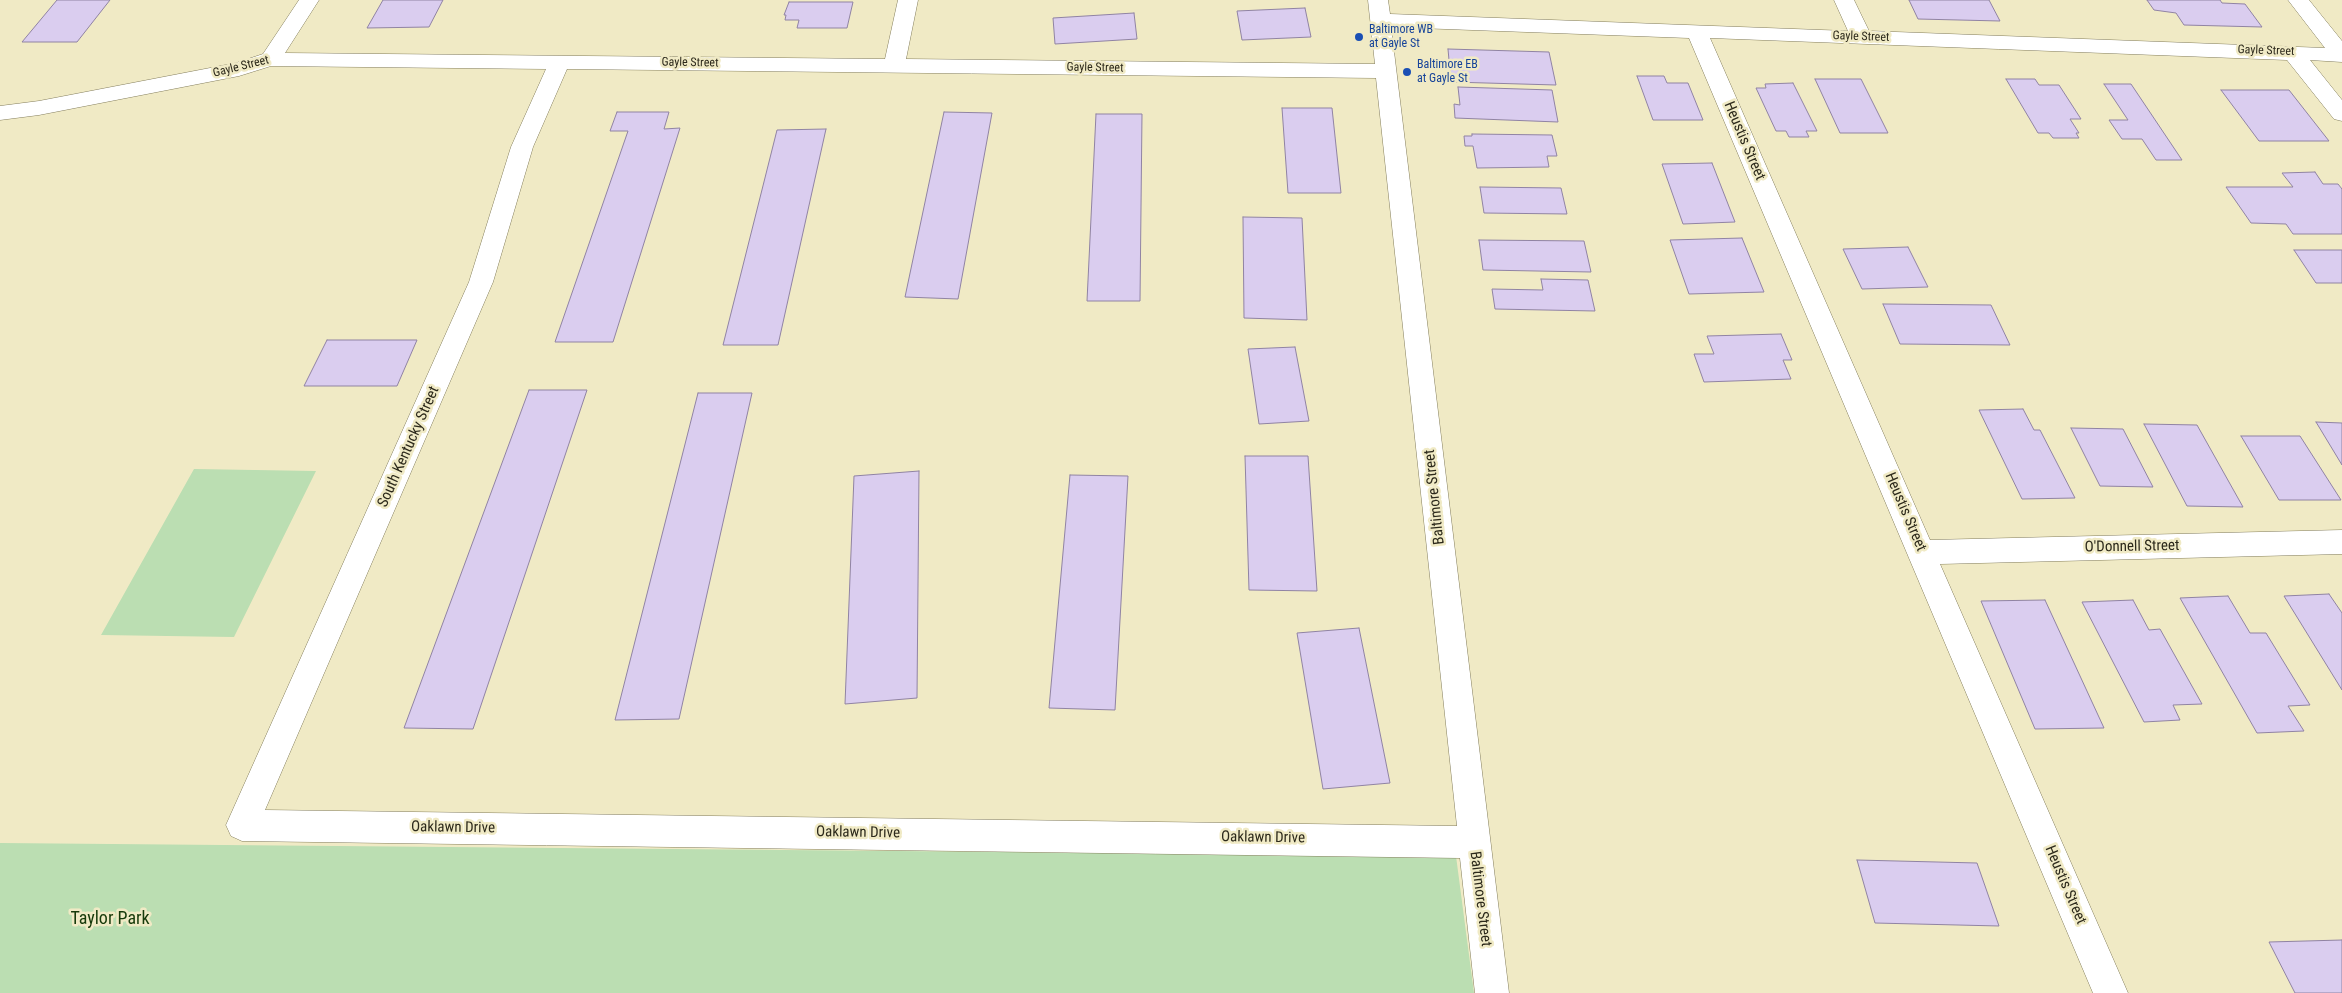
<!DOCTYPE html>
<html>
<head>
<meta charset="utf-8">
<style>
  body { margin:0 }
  canvas { display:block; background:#f0eac5 }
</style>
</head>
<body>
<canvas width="2342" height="993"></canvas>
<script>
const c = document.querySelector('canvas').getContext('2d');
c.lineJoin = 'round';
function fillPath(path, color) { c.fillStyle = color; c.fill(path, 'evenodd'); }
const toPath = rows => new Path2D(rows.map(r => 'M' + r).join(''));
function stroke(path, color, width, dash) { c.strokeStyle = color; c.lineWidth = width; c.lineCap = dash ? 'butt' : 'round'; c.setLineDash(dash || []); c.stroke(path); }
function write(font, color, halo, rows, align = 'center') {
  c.font = font + ' "Roboto Condensed",sans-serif'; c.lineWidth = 5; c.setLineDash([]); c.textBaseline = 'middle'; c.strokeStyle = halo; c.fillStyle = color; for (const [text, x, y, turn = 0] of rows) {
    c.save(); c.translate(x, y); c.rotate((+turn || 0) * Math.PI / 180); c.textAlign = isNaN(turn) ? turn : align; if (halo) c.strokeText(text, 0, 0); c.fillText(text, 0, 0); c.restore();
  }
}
const green = toPath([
  [194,469,316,471,234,637,101,635],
  [0,843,1456,856,1474,993,0,993]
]);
const building = toPath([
  [57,0,110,0,77,42,22,42,57,0],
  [383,0,443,0,429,27,367,28,383,0],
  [1909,0,1989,0,2000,21,1918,19,1909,0],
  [2147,0,2220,0,2222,3,2245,4,2262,27,2184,25,2176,13,2154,10,2147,0],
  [789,2,853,2,847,28,797,28,799,20,785,20,786,15,784,15,789,2],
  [1305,8,1311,37,1242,40,1237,11,1305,8],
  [1134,13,1137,39,1055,44,1053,18,1134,13],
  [1448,49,1549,52,1556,85,1451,82,1448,49],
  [1637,76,1664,76,1667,83,1688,83,1703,120,1653,120,1637,76],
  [1815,79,1861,79,1888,133,1840,133,1815,79],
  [2006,79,2035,79,2039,85,2059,85,2081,119,2070,119,2079,133,2076,133,2079,138,2053,138,2049,133,2038,133,2006,79],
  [1793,83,1817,131,1806,131,1809,137,1789,137,1786,131,1776,131,1756,88,1766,88,1765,84,1793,83],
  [2104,84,2131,84,2182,160,2156,160,2142,139,2122,139,2109,120,2128,120,2104,84],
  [1458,87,1552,90,1558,122,1455,118,1454,104,1460,105,1458,87],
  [2221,90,2289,90,2329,141,2259,141,2221,90],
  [1282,108,1332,108,1341,193,1288,193,1282,108],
  [617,112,669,112,664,129,680,128,613,342,555,342,628,131,610,131,617,112],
  [944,112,992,113,958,299,905,297,944,112],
  [1096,114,1142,114,1140,301,1087,301,1096,114],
  [826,129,778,345,723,345,777,130,826,129],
  [1472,134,1552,135,1557,156,1547,156,1549,167,1477,168,1473,146,1465,146,1464,136,1472,136,1472,134],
  [1712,163,1735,222,1683,224,1662,164,1712,163],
  [2315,172,2323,184,2338,184,2342,189,2342,234,2293,234,2286,224,2251,223,2226,187,2293,187,2282,173,2315,172],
  [1480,187,1561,188,1567,214,1484,213,1480,187],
  [1243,217,1302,218,1307,320,1244,318,1243,217],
  [1742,238,1764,292,1689,294,1670,240,1742,238],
  [1479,240,1584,241,1591,272,1483,270,1479,240],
  [1908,247,1928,287,1862,289,1843,249,1908,247],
  [2294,250,2342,250,2342,283,2316,283,2294,250],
  [1541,279,1588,280,1595,311,1495,309,1492,289,1543,290,1541,279],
  [1883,304,1991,305,2010,345,1900,344,1883,304],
  [1781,334,1792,360,1783,360,1791,379,1704,382,1694,354,1714,354,1707,336,1781,334],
  [327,340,417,340,397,386,304,386,327,340],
  [1295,347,1309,421,1259,424,1248,349,1295,347],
  [529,390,587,390,473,729,404,728,529,390],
  [698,393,752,393,679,719,615,720,698,393],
  [2023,409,2034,430,2040,430,2075,498,2022,499,1979,410,2023,409],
  [2316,422,2342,423,2342,465,2316,422],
  [2144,424,2197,425,2243,507,2187,506,2144,424],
  [2071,428,2123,429,2153,487,2100,486,2071,428],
  [2241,436,2300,436,2341,500,2279,500,2241,436],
  [1245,456,1308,456,1317,591,1249,590,1245,456],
  [919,471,917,698,845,704,854,476,919,471],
  [1070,475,1128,476,1115,710,1049,708,1070,475],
  [2329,594,2342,613,2342,690,2284,596,2329,594],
  [2228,596,2250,633,2266,633,2310,705,2288,706,2304,731,2257,733,2180,598,2228,596],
  [2045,600,2104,728,2035,729,1981,601,2045,600],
  [2133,600,2149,630,2160,629,2202,704,2173,705,2180,720,2144,722,2082,602,2133,600],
  [1359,628,1390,783,1323,789,1297,633,1359,628],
  [1857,860,1977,863,1999,926,1875,923,1857,860],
  [2342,940,2342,993,2295,993,2269,942,2342,940]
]);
const minor = toPath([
  [299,0,319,0,285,53,885,59,898,0,918,0,906,59,1375,64,1368,0,1388,0,1390,14,1848,31,1834,0,1854,0,1869,31,2325,48,2288,0,2309,0,2342,41,2342,62,2310,60,2342,100,2342,121,2334,119,2287,60,1710,38,1930,540,2342,530,2342,554,1940,564,2128,993,2093,993,1689,38,1391,27,1509,993,1475,993,1460,858,242,841,231,836,226,825,469,282,511,147,546,69,271,66,239,76,39,115,0,120,0,106,39,101,236,63,263,54,299,0],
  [567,69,1376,78,1457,826,265,810,493,282,533,147,567,69]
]);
const markers = [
  [1359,37,5,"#1a4fb4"],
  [1407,72,5,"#1a4fb4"]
];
const farTransitnames = [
  ["Baltimore WB",1369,30],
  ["at Gayle St",1369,44],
  ["Baltimore EB",1417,65],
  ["at Gayle St",1417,79]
];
const farStreetnames = [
  ["Gayle Street",1861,37,2],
  ["Gayle Street",2266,51,2],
  ["Gayle Street",690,63,1],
  ["Gayle Street",241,67,-14],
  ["Gayle Street",1095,68,1]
];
const streetNames = [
  ["Heustis Street",1744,141,67],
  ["South Kentucky Street",409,447,-66],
  ["Baltimore Street",1435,497,-96],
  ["Heustis Street",1905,512,67],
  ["O'Donnell Street",2132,547,-1],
  ["Oaklawn Drive",453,828,1],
  ["Oaklawn Drive",858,833,1],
  ["Oaklawn Drive",1263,838,1],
  ["Heustis Street",2065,885,67],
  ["Baltimore Street",1480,899,83]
];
const nearParknames = [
  ["Taylor Park",110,919]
];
fillPath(green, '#bbdeb2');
fillPath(building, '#dacdef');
stroke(building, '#9083a3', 1);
stroke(minor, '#847e5d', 1);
fillPath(minor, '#fff');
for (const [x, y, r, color] of markers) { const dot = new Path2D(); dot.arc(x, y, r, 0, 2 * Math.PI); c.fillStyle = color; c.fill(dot); stroke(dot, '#f0eac5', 2); }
write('12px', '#164399', '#f0eac5', farTransitnames, 'left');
write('12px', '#2c291b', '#f0eac5', farStreetnames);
write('15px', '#2c291b', '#f0eac5', streetNames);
write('18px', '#163a0a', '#f0eac5', nearParknames);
</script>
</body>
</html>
